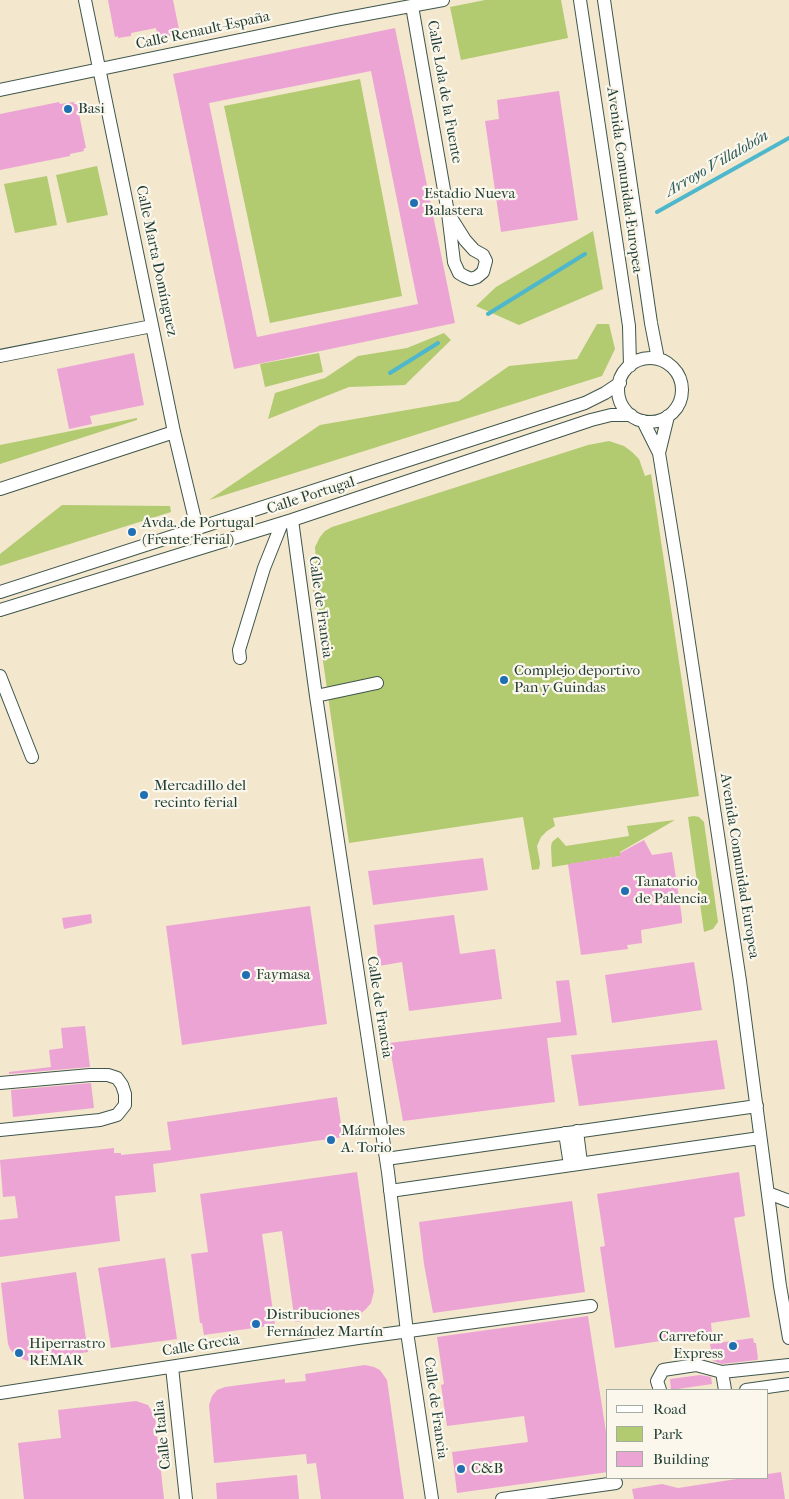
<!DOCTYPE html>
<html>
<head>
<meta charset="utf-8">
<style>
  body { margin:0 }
  #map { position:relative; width:789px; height:1499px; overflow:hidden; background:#f3e7cd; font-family:"IM FELL French Canon",serif }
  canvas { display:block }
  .legend { position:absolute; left:606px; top:1389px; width:162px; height:90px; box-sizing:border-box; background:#fbf7ec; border:1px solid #a3ada2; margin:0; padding:6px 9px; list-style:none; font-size:15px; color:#1f3d34 }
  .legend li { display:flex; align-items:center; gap:10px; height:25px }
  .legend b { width:25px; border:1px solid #a3ada2 }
</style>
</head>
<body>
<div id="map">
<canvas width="789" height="1499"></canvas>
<ul class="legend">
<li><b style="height:6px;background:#fff"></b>Road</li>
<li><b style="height:14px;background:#b2ca70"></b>Park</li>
<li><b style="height:14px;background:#eca4d4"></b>Building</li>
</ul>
</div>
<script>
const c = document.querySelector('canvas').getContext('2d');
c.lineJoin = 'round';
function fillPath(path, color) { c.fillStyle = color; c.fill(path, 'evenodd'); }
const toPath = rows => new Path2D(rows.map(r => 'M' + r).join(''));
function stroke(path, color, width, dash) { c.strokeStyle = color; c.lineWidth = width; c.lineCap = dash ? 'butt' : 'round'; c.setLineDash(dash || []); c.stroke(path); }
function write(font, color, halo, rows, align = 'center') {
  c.font = font + ' "IM FELL French Canon",serif'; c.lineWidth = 4.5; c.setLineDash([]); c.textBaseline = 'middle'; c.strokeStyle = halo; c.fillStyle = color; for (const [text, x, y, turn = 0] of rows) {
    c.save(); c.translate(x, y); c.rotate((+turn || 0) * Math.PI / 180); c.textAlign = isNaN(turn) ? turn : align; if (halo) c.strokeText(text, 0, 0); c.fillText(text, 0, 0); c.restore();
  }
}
const green = toPath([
  [485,0,561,0,568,38,461,60,450,7],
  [360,79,402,296,270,323,224,106],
  [97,166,108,215,67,223,56,175],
  [47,176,57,225,15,233,4,184],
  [593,231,603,289,519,325,476,306,496,287],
  [597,324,609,324,615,349,602,376,209,500,320,425,459,401,509,366,577,359],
  [444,333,451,340,405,385,349,387,268,419,275,393,325,378,358,356,407,348],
  [319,353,323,372,265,387,260,364],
  [137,418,137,420,0,464,0,445],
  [609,441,624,446,632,452,639,459,645,476,651,474,699,796,553,818,555,826,547,831,541,837,537,846,540,863,539,869,532,870,523,817,349,843,309,563,316,562,315,547,320,537,325,531,332,527,588,445],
  [62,505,170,506,171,512,0,566,0,554],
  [694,816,699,817,704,822,718,922,713,929,704,932,688,817],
  [675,820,620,852,620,856,552,867,551,847,552,842,558,837,566,846,629,836,627,826]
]);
const stream = toPath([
  [657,212,789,138],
  [488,314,585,254],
  [390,373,438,343]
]);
const building = toPath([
  [108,0,173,0,180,34,158,38,156,28,131,33,131,36,118,38,118,36,115,37],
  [395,28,455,323,234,369,173,74],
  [371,71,418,304,257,337,209,103],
  [559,91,578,220,501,232,485,121,499,119,497,100],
  [59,102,60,104,74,102,74,104,77,104,86,148,83,149,84,151,70,154,70,156,0,170,0,114],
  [134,353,144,405,90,416,92,424,69,429,57,369],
  [644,840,652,855,672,852,682,918,682,923,641,930,642,943,627,945,628,949,581,955,568,864,620,856,620,853],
  [483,858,488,890,373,905,368,871],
  [310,906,327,1024,182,1045,166,926],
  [91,914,92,923,64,929,62,918],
  [454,915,460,954,495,949,502,999,409,1011,402,962,379,966,374,925],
  [694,962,702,1010,612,1023,605,975],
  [569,980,577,1035,547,1038,555,1102,403,1121,389,1043,561,1022,556,981],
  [85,1026,90,1067,9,1074,9,1072,51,1067,49,1050,63,1048,61,1028],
  [717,1040,725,1089,579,1106,571,1055],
  [91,1083,94,1108,13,1117,11,1090],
  [337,1097,343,1137,153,1164,156,1192,115,1196,120,1241,0,1257,0,1220,18,1218,15,1196,3,1197,0,1160,114,1148,114,1153,121,1153,121,1155,171,1150,167,1122],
  [357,1172,374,1291,371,1303,366,1309,361,1313,295,1322,282,1231,262,1234,275,1325,204,1335,202,1323,200,1323,191,1254,208,1252,200,1194],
  [739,1172,745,1216,734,1218,750,1317,711,1323,712,1333,615,1348,600,1247,605,1246,597,1194],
  [572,1201,585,1292,433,1313,424,1264,419,1222],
  [165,1258,177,1339,111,1348,98,1268],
  [76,1272,88,1352,28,1361,17,1357,10,1349,8,1344,1,1283],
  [588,1316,608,1445,608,1472,457,1493,452,1452,528,1442,524,1416,447,1426,441,1385,444,1384,437,1337],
  [753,1338,754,1343,756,1343,758,1359,757,1360,722,1364,713,1361,710,1344],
  [365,1365,374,1367,380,1370,387,1380,404,1499,321,1499,316,1463,307,1464,306,1454,214,1463,209,1405,212,1396,217,1390,225,1387,285,1379,285,1383,306,1381,305,1374],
  [700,1375,711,1377,712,1384,671,1390,670,1379],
  [136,1401,148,1405,155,1416,164,1499,24,1499,18,1443,61,1438,58,1410],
  [781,1472,785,1499,634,1499,632,1489,662,1484,678,1488,743,1478,768,1478,768,1474],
  [297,1475,299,1499,217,1499,216,1483]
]);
const minor = toPath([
  [85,0,174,432,197,528],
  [580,0,629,326,630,366],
  [604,0,651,323,658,359],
  [412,6,448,213,454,262,459,273,464,276,471,279,477,277,483,272,486,261,483,255,474,250,465,240,448,213],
  [0,90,336,20,443,0],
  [0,356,152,326],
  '618 390a32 32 0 1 1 64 0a32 32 0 1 1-64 0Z',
  [643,421,659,453,680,583,740,981,780,1286,789,1338],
  [659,453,668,416],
  [0,489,174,432],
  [292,520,316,696,388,1172,407,1332,432,1499],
  [0,592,585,403,605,393,620,383],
  [0,610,292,520,591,420,611,415,631,415],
  [240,658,239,650,264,568,282,523],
  [0,676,32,757],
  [316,696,377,683],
  [0,1083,90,1075,108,1075,117,1078,122,1085,125,1094,125,1105,117,1115,100,1120,0,1130],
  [577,1131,581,1163],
  [565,1133,570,1165],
  [386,1159,757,1106],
  [390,1191,760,1138],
  [768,1193,789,1201],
  [172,1367,186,1499],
  [722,1372,725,1390],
  [660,1390,657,1381,663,1370,696,1365,722,1372,789,1365],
  [746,1390,789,1384],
  [0,1393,358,1338,591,1306],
  [502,1499,616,1483]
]);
const markers = [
  [68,109,5,"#1f6fb2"],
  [414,203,5,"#1f6fb2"],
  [132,532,5,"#1f6fb2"],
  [504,680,5,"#1f6fb2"],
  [144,795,5,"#1f6fb2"],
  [625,891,5,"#1f6fb2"],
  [246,975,5,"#1f6fb2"],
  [331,1140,5,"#1f6fb2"],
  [256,1324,5,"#1f6fb2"],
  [733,1346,5,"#1f6fb2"],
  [19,1353,5,"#1f6fb2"],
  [461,1469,5,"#1f6fb2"]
];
const streetNames = [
  ["Calle Renault-España",203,31,-12],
  ["Calle Lola de la Fuente",444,92,80],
  ["Avenida Comunidad Europea",624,180,82],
  ["Calle Marta Domínguez",156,261,78],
  ["Calle Portugal",311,496,-18],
  ["Calle de Francia",320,607,82],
  ["Avenida Comunidad Europea",739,866,81],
  ["Calle de Francia",379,1007,81],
  ["Calle Grecia",201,1346,-9],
  ["Calle de Francia",435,1408,82],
  ["Calle Italia",163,1435,-96]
];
const poiNames = [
  ["Basi",78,109],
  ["Estadio Nueva",424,194],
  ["Balastera",424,211],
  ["Avda. de Portugal",142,523],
  ["(Frente Ferial)",142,540],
  ["Complejo deportivo",514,671],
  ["Pan y Guindas",514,688],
  ["Mercadillo del",154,786],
  ["recinto ferial",154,803],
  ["Tanatorio",635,882],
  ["de Palencia",635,899],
  ["Faymasa",256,975],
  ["Mármoles",341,1131],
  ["A. Torio",341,1148],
  ["Distribuciones",266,1315],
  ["Fernández Martín",266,1332],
  ["Carrefour",723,1337,"right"],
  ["Express",723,1354,"right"],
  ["Hiperrastro",29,1344],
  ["REMAR",29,1361],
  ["C&B",471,1469]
];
const waterNames = [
  ["Arroyo Villalobón",717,164,-30]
];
fillPath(green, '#b2ca70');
stroke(stream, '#4eb7cc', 4);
fillPath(building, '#eca4d4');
stroke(minor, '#3f564b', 14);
stroke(minor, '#fff', 12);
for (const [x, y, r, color] of markers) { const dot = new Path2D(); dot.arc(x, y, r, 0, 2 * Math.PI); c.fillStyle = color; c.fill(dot); stroke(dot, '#fbf7ec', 2); }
write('15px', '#1f3d34', '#fbf7ec', streetNames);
write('15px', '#1f3d34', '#fbf7ec', poiNames, 'left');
write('italic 16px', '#2b5c5a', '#fbf7ec', waterNames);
</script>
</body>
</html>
